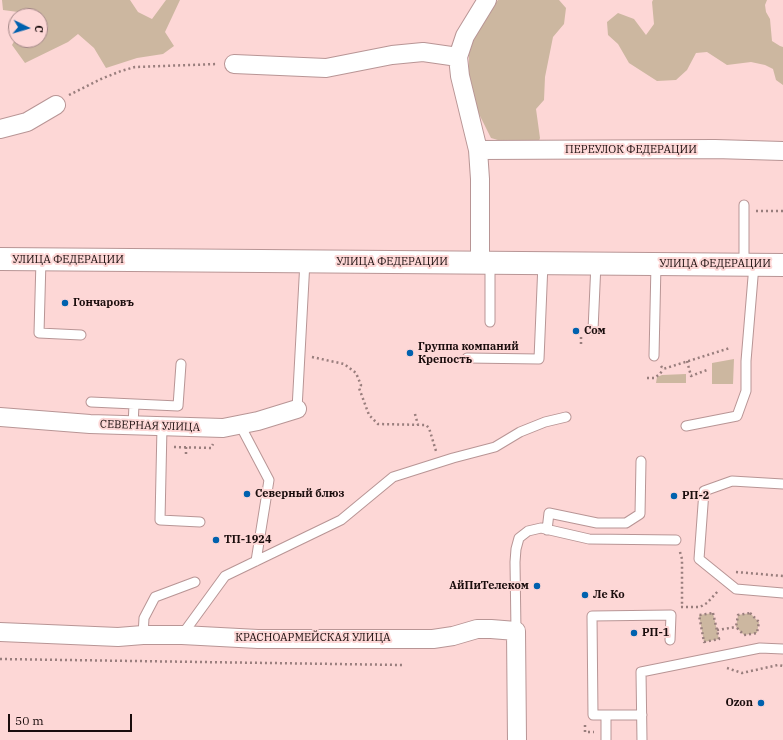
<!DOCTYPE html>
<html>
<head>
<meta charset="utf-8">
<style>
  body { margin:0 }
  #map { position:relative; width:783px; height:740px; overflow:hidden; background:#fdd7d6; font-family:"IBM Plex Serif",serif }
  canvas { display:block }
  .north { position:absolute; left:8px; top:8px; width:40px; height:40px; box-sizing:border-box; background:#fdd7d6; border:1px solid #a28686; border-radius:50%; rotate:95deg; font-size:11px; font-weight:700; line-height:16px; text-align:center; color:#1a0d0d }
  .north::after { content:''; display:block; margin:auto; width:14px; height:18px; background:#0061ae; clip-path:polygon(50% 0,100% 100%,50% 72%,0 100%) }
  .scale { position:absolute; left:8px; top:714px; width:124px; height:18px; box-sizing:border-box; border:2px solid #1a0d0d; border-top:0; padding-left:5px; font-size:12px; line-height:14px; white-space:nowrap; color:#1a0d0d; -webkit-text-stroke:3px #fdd7d6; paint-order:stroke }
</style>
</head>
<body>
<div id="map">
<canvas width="783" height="740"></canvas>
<div class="north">С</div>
<div class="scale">50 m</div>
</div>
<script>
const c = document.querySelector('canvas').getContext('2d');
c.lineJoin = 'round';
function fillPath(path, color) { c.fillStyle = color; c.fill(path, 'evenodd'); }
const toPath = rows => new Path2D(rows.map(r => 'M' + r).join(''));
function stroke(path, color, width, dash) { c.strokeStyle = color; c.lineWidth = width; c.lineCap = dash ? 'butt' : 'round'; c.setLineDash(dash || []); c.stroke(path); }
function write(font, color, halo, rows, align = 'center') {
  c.font = font + ' "IBM Plex Serif",serif'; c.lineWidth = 4; c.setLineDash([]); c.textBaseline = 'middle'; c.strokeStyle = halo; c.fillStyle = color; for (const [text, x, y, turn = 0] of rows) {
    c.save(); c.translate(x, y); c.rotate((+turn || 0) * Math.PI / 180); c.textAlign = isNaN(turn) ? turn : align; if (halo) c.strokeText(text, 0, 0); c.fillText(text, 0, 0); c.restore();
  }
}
const green = toPath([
  [2,0,130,0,138,12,152,19,166,0,180,0,165,32,174,46,163,54,137,58,106,68,94,48,78,34,68,42,25,63,12,45,16,38,16,40,40,40,40,16,20,16,18,12,3,10],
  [498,0,559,0,566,8,564,24,553,37,545,77,544,100,536,109,540,138,538,144,508,143,491,138,478,112,469,73,469,45,483,17],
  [653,0,767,0,765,5,766,12,770,19,772,41,780,46,783,47,783,85,776,80,773,69,765,65,751,62,727,65,707,52,696,53,687,70,676,80,657,81,629,63,618,44,608,35,607,22,618,13,634,19,646,35,654,24,652,2],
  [734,359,733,384,712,384,712,363],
  [686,374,686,383,656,383,657,377,662,375],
  [713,613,719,639,704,642,699,615],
  [750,613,759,622,757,633,744,635,736,627,738,615]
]);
const path = toPath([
  [69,95,101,79,121,71,135,67,218,64],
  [756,211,783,211],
  [581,344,581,334],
  [312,357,344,364,356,373,361,385,359,388,369,415,378,424,426,425,429,428,436,451],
  [687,361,691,376,707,370],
  [661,366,663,369,730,348],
  [647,378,654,378,660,374,663,369],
  [415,414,418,425],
  [174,447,211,448,213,444],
  [186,447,186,454],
  [680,552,682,559,682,607],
  [736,572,783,576],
  [681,607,700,607,707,603,719,590],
  [713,613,719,639,704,642,699,615,713,613],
  [750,613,759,622,757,633,744,635,736,627,738,615,750,613],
  [717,630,736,627],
  [0,659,403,665],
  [727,668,742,673,778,665,783,666],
  [585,725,585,732,594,732]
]);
const lane = toPath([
  [744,205,744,264],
  [41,260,39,333,81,335],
  [490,322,490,262],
  [593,330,596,263],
  [654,356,656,264],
  [467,358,539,359,543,263],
  [91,402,178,406,181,364],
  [297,409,305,261],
  [240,425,269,480,256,561],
  [133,426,134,404],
  [686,426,737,416,746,391,746,361,754,265],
  [162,427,160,520,200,522],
  [783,484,732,481,704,491,699,559,736,589,783,593],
  [547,530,549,513,597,523,626,523,640,514,641,461],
  [516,631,515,562,516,549,519,538,528,531,541,528,589,539,676,540],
  [143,635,144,618,155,597,195,582],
  [182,635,225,576,341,520,393,477,453,458,495,447,520,432,545,422,566,417],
  [642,715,593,715,592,616,671,615,670,640],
  [606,740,606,715],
  [642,740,641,672,760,648,783,649]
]);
const street = toPath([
  [234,64,326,68,392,55,423,52,458,57],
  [0,129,27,122,56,105],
  [478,150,715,149,783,151],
  [480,262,480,179,478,150,460,76,458,57,465,36,487,0],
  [0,417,90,424,223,428,258,421,297,409],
  [0,632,118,637,143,635,182,635,258,639,433,639,453,636,477,629,491,629,516,631,517,740]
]);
const secondary = toPath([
  [0,259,783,265]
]);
const markers = [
  [65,303,4,"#0061ae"],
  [576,331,4,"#0061ae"],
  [410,353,4,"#0061ae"],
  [247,494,4,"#0061ae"],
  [674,496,4,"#0061ae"],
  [216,540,4,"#0061ae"],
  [537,586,4,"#0061ae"],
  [585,595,4,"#0061ae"],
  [634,633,4,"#0061ae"],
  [761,703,4,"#0061ae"]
];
const streetNames = [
  ["ПЕРЕУЛОК ФЕДЕРАЦИИ",631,150],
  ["УЛИЦА ФЕДЕРАЦИИ",68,260],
  ["УЛИЦА ФЕДЕРАЦИИ",392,262],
  ["УЛИЦА ФЕДЕРАЦИИ",715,264],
  ["СЕВЕРНАЯ УЛИЦА",150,426,2],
  ["КРАСНОАРМЕЙСКАЯ УЛИЦА",313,638]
];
const poiNames = [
  ["Гончаровъ",73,303],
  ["Сом",584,331],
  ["Группа компаний",418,347],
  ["Крепость",418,360],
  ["Северный блюз",255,494],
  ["РП-2",682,496],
  ["ТП-1924",224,540],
  ["АйПиТелеком",529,586,"right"],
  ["Ле Ко",593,595],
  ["РП-1",642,633],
  ["Ozon",753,703,"right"]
];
fillPath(green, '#ccb7a0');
stroke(lane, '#b89595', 11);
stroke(street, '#b89595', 20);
stroke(secondary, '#b89595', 24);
stroke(path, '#997e7d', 2.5, [2, 3]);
stroke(lane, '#fff', 9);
stroke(street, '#fff', 18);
stroke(secondary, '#fff', 22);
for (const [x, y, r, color] of markers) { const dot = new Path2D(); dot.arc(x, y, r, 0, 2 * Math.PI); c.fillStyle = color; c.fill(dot); stroke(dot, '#fdd7d6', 1.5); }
write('11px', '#1a0d0d', '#fdd7d6', streetNames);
write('bold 11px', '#1a0d0d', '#fdd7d6', poiNames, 'left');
</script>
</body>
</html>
